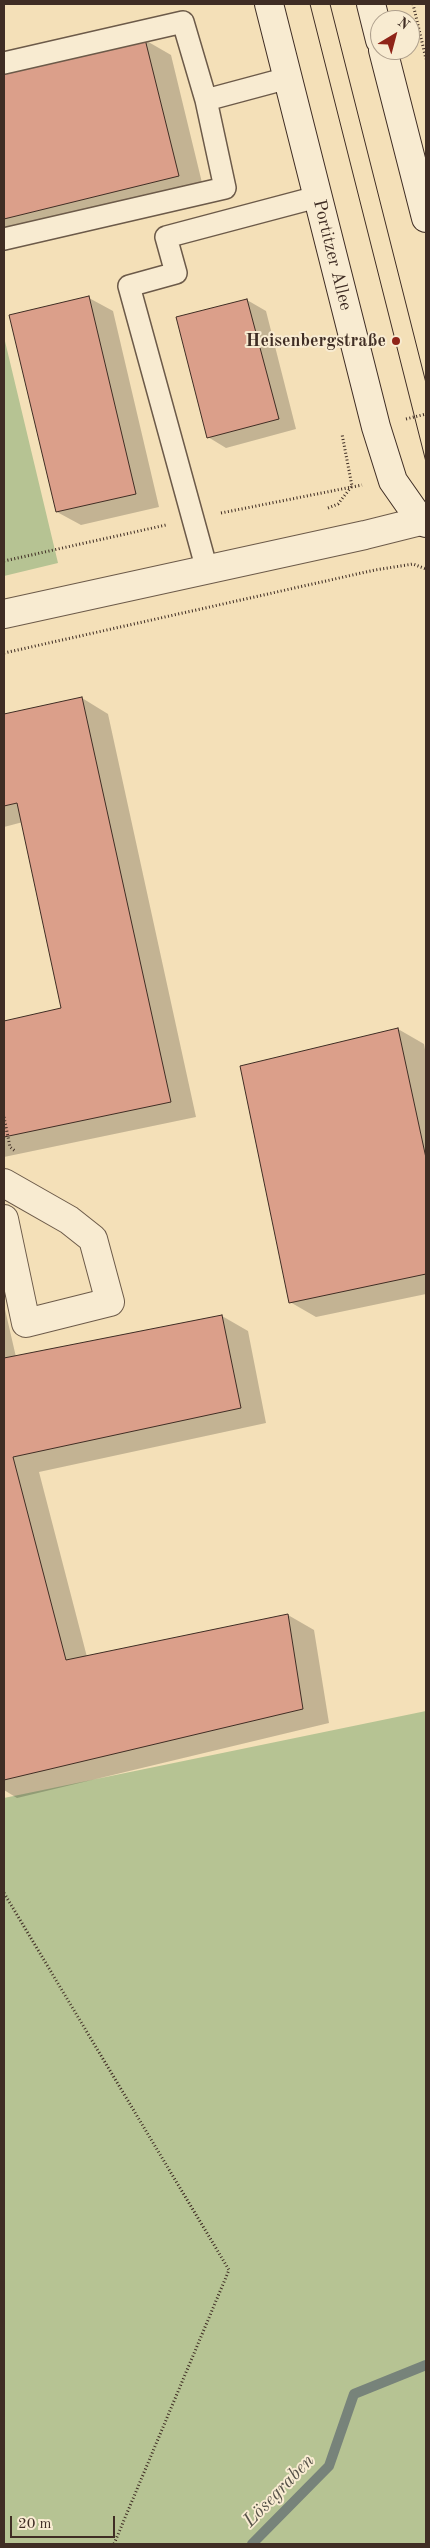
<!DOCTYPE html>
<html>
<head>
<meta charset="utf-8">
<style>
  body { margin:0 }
  #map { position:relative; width:430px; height:2548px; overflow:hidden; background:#f4e0b8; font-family:"Old Standard TT",serif }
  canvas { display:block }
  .frame { position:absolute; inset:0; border:5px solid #3f2d24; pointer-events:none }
  .north { position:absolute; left:370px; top:10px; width:50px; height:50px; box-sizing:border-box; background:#f8ebd1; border:1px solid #ae9f8c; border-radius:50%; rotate:37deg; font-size:14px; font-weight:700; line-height:20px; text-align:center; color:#3f2d24 }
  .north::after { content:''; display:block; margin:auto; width:18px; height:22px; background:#8f2418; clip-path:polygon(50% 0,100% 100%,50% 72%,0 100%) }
  .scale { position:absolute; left:10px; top:2516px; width:105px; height:22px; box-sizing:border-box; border:2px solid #3f2d24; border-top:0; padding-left:6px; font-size:15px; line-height:18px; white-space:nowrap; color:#3f2d24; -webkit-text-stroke:4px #f8ebd1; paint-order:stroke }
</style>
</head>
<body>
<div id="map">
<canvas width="430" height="2548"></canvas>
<div class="frame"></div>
<div class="north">N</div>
<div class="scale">20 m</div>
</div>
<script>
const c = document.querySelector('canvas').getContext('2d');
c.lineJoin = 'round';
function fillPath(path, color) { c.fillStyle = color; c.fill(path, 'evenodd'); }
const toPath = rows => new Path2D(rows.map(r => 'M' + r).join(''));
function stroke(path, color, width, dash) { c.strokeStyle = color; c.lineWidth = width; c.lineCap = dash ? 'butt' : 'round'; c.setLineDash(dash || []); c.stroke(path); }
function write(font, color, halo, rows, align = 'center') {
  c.font = font + ' "Old Standard TT",serif'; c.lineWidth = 4; c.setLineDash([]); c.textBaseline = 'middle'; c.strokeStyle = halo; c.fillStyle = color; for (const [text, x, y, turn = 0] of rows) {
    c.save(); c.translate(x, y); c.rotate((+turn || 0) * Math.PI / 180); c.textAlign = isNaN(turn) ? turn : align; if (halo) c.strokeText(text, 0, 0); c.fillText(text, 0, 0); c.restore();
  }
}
const green = toPath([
  [4,337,58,563,4,576],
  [426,1711,426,2544,4,2544,4,1798]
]);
const shadow = toPath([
  [145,40,171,55,204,191,4,240,4,74],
  [89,298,113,311,159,507,81,525,57,512],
  [247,300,266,311,296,429,226,448,208,437],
  [82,698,108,714,196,1117,4,1157,4,1022,63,1009,23,822,4,827,4,716],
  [398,1029,424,1044,426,1055,426,1294,316,1317,290,1302],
  [4,1305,16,1357,222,1316,248,1331,266,1423,39,1472,87,1657,288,1615,314,1630,329,1723,17,1798,4,1790]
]);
const stream = toPath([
  [252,2544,329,2466,354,2394,426,2365]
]);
const building = toPath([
  [145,39,179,176,4,219,4,73,145,39],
  [89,296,136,494,56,512,9,315,89,296],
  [247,299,279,419,207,438,176,317,247,299],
  [82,697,171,1102,4,1137,4,1021,61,1008,17,803,4,806,4,714,82,697],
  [398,1028,426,1158,426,1274,289,1303,240,1066,398,1028],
  [222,1315,241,1408,13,1457,66,1660,288,1614,303,1709,4,1780,4,1358,222,1315]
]);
const path = toPath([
  [413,4,426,59],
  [406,419,426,414],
  [328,508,338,504,352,486,342,434],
  [221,513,362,485],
  [4,561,166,525],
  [4,653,375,570,413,564,426,569],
  [4,1117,10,1147,15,1151],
  [4,1893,229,2270,114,2544]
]);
const lane = toPath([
  [4,63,183,22,206,100,225,188,4,239],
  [206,100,288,78],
  [207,570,129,286,176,273,166,237,317,197]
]);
const street = toPath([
  [4,614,365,535,421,521],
  [4,1183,69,1220,93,1239,110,1302,26,1323,4,1219]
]);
const secondary = toPath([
  [269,4,376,427,393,481,421,521,426,523],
  [371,4,380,40],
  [383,50,426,218]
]);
const tram = toPath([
  [310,4,426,462],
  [330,4,426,383]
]);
const markers = [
  [396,341,5,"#8f2418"]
];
const streetNames = [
  ["Portitzer Allee",332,255,76]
];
const poiNames = [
  ["Heisenbergstraße",386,341]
];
const waterNames = [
  ["Lösegraben",279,2491,-46]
];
fillPath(green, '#b6c393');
fillPath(shadow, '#0003');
stroke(stream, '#77837a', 10);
fillPath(building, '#db9f8a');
stroke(building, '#3f2d24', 1);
stroke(lane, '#6c5a49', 24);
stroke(street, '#6c5a49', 30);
stroke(secondary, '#3f2d24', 30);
stroke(path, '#3f2d24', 3, [1, 2.5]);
stroke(lane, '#f8ebd1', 21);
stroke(street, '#f8ebd1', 28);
stroke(secondary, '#f8ebd1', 28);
stroke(tram, '#3f2d24', 1);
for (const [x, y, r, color] of markers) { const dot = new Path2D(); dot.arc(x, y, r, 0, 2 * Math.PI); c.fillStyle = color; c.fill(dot); stroke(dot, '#f8ebd1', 2); }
write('18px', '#3f2d24', '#f8ebd1', streetNames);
write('bold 18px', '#3f2d24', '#f8ebd1', poiNames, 'right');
write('italic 19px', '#565148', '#f8ebd1', waterNames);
</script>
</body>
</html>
